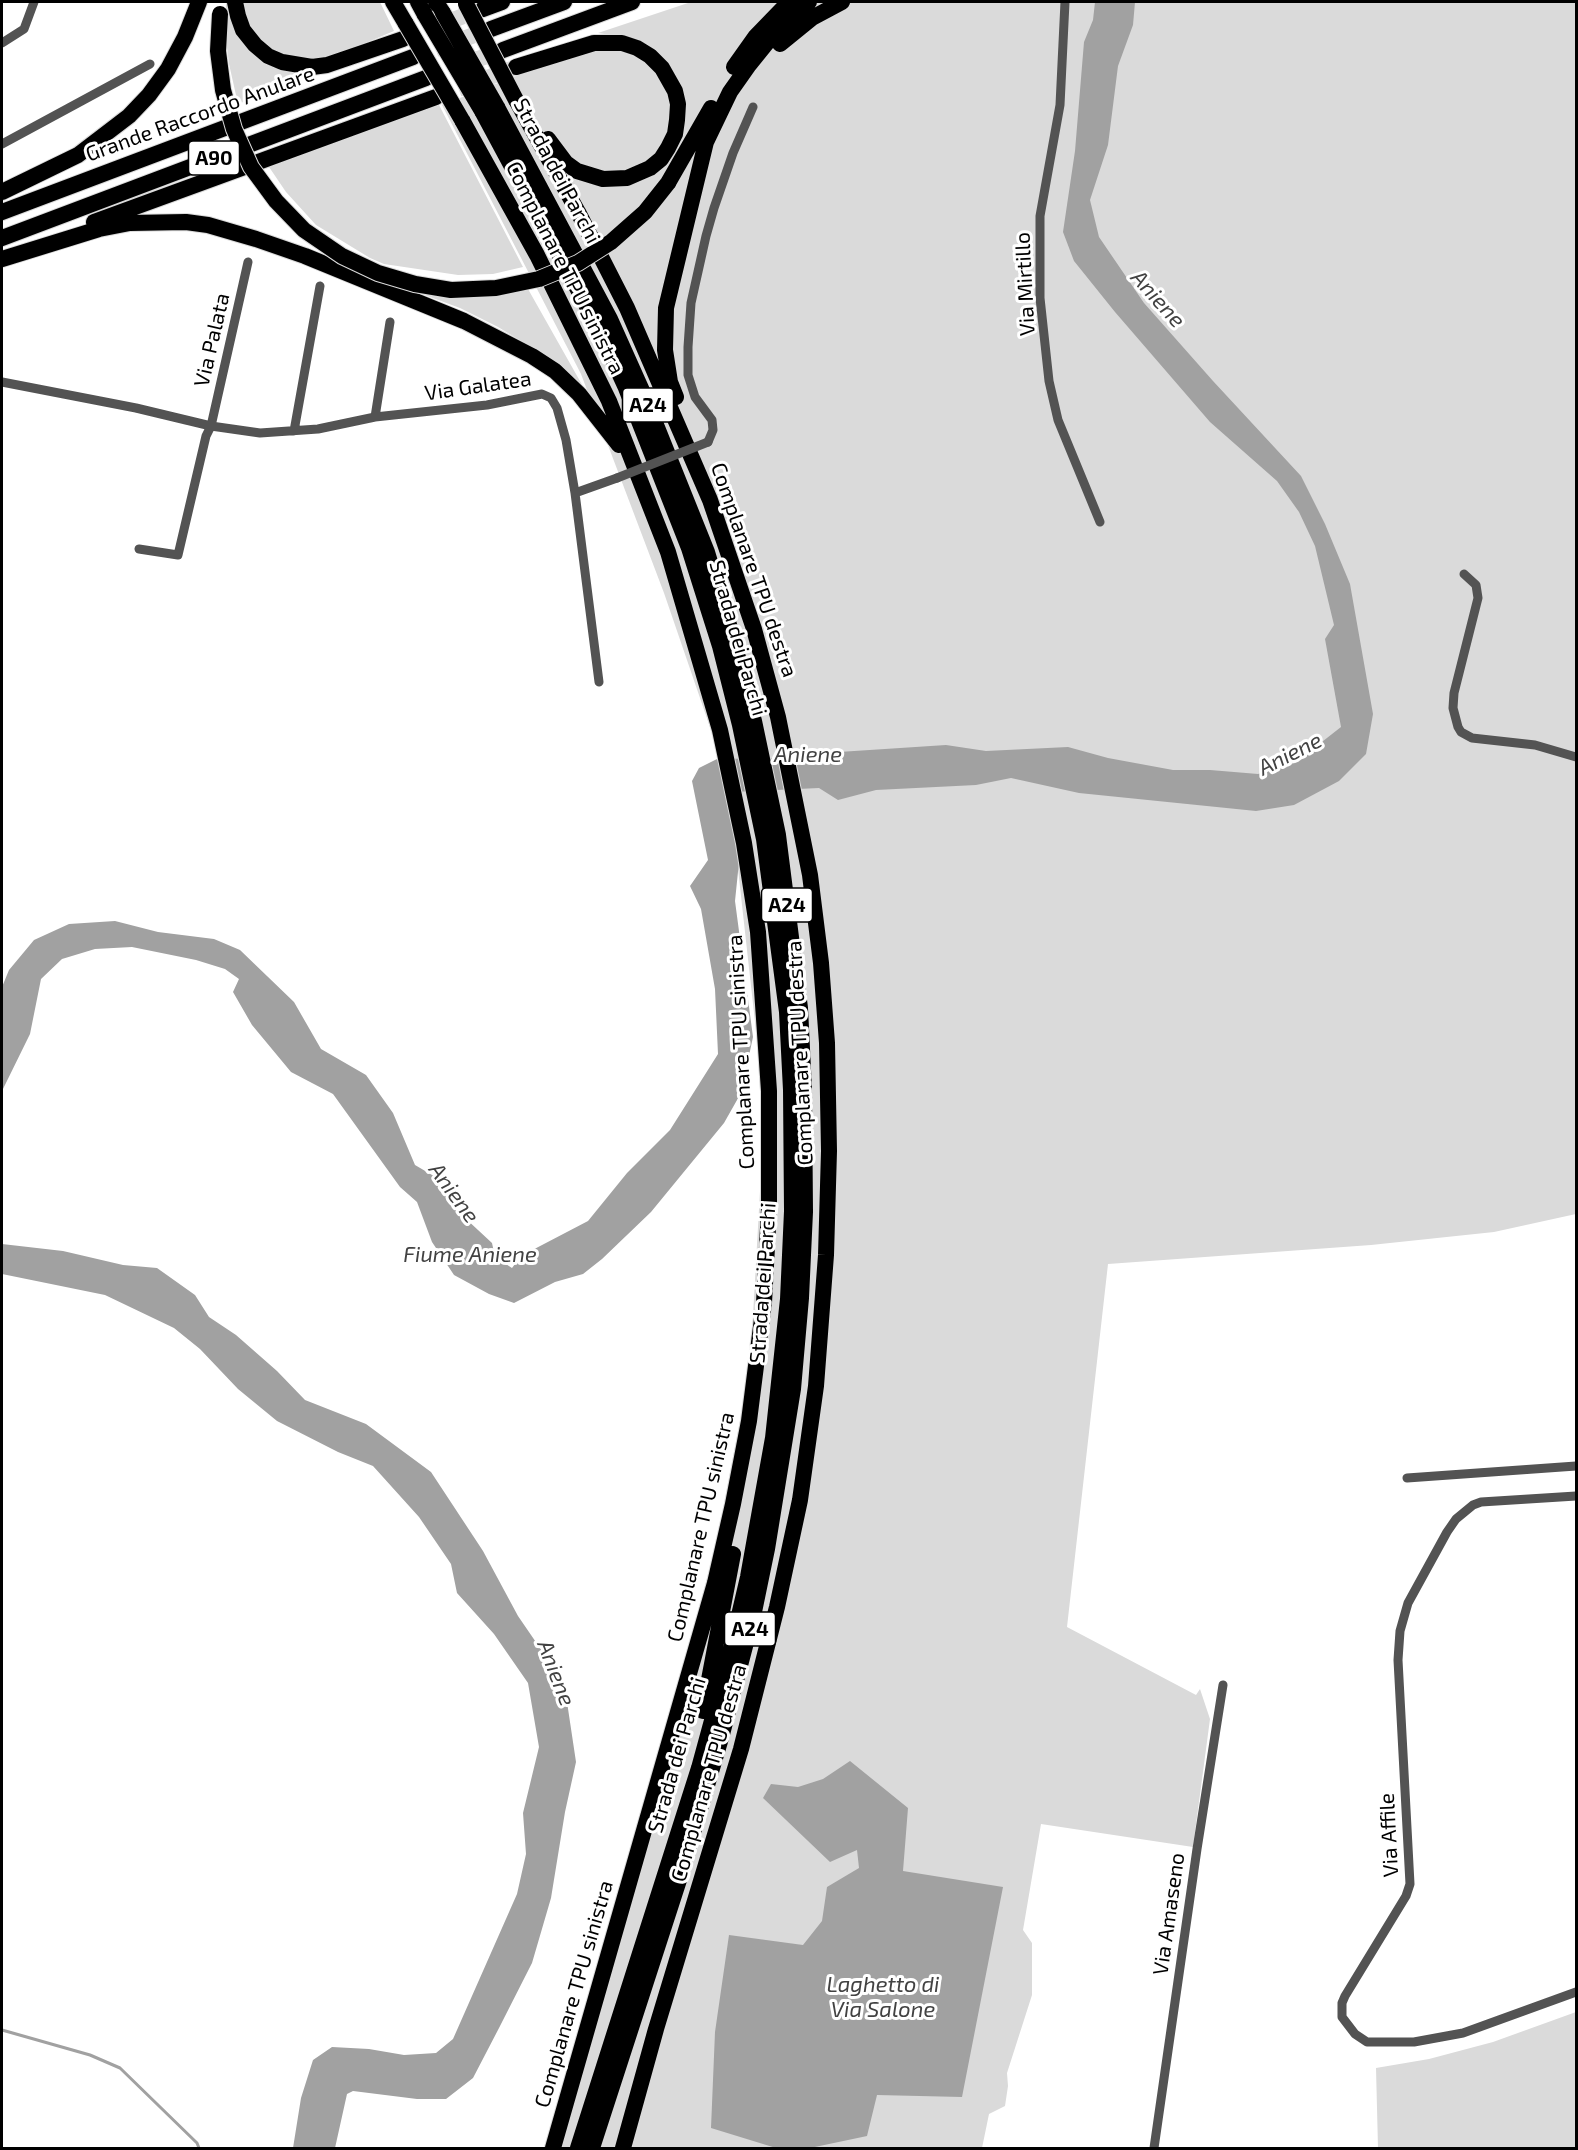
<!DOCTYPE html>
<html>
<head>
<meta charset="utf-8">
<style>
  body { margin:0 }
  #map { position:relative; width:1578px; height:2150px; overflow:hidden; background:#fff; font-family:"Exo 2",sans-serif }
  canvas { display:block }
  .frame { position:absolute; inset:0; border:3px solid #000; pointer-events:none }
</style>
</head>
<body>
<div id="map">
<canvas width="1578" height="2150"></canvas>
<div class="frame"></div>
</div>
<script>
const c = document.querySelector('canvas').getContext('2d');
c.lineJoin = 'round';
function fillPath(path, color) { c.fillStyle = color; c.fill(path, 'evenodd'); }
const toPath = rows => new Path2D(rows.map(r => 'M' + r).join(''));
function stroke(path, color, width, dash) { c.strokeStyle = color; c.lineWidth = width; c.lineCap = dash ? 'butt' : 'round'; c.setLineDash(dash || []); c.stroke(path); }
function write(font, color, halo, rows, align = 'center') {
  c.font = font + ' "Exo 2",sans-serif'; c.lineWidth = 6; c.setLineDash([]); c.textBaseline = 'middle'; c.strokeStyle = halo; c.fillStyle = color; for (const [text, x, y, turn = 0] of rows) {
    c.save(); c.translate(x, y); c.rotate((+turn || 0) * Math.PI / 180); c.textAlign = isNaN(turn) ? turn : align; if (halo) c.strokeText(text, 0, 0); c.fillText(text, 0, 0); c.restore();
  }
}
const green = toPath([
  [226,2,230,2,286,71,298,73,330,69,238,104,229,64,225,31],
  [242,2,380,2,394,31,325,60,280,57,249,29],
  [691,2,1576,2,1576,1214,1494,1232,1371,1245,1108,1264,1067,1627,1196,1695,1200,1689,1210,1719,1193,1847,1041,1824,1023,1930,1032,1943,1032,1995,1007,2073,1008,2086,1005,2106,989,2114,982,2148,547,2148,654,1777,717,1541,750,1369,763,1138,757,1040,732,815,712,733,664,593,581,374,442,105,618,36,598,33],
  [439,105,523,267,493,274,458,275,384,264,370,258,316,225,286,192,267,164],
  [528,289,585,390,559,364,498,327,460,308,411,290],
  [1576,2012,1576,2148,1378,2148,1376,2068,1429,2059,1493,2042]
]);
const water = toPath([
  [1095,2,1135,2,1133,25,1118,66,1108,145,1090,200,1099,237,1144,303,1213,381,1301,476,1325,524,1350,584,1373,714,1366,754,1339,781,1294,805,1256,811,1079,793,1011,778,976,785,876,790,838,800,819,788,733,792,739,862,735,901,753,1037,741,1093,724,1123,651,1212,602,1259,583,1274,555,1282,514,1303,489,1294,454,1275,432,1242,417,1202,400,1187,333,1094,291,1072,252,1025,233,992,239,979,225,969,196,960,132,947,95,949,62,959,41,979,30,1034,2,1091,2,987,9,970,34,940,69,924,115,921,158,932,214,939,240,950,294,1002,321,1049,366,1075,393,1113,415,1165,444,1182,464,1217,492,1243,495,1257,512,1268,521,1256,588,1221,627,1173,670,1130,718,1054,715,989,701,909,690,886,708,860,692,781,699,768,717,759,787,758,810,762,839,752,946,745,986,751,1068,747,1108,758,1173,770,1210,770,1258,774,1295,763,1341,727,1325,639,1334,625,1315,546,1299,512,1277,481,1210,422,1115,312,1074,261,1063,232,1075,151,1084,42,1093,20],
  [2,1244,63,1251,123,1265,157,1268,195,1295,209,1317,236,1335,277,1371,305,1400,366,1424,431,1472,483,1551,518,1616,542,1651,567,1702,576,1762,565,1812,551,1898,532,1963,499,2028,473,2078,446,2099,417,2099,353,2091,347,2094,335,2148,293,2148,301,2098,313,2060,332,2047,369,2049,404,2055,436,2053,453,2039,517,1894,526,1854,523,1813,539,1747,528,1683,494,1634,457,1593,451,1564,419,1517,373,1466,338,1452,277,1421,238,1389,200,1349,174,1328,105,1295,2,1274],
  [850,1761,908,1808,903,1871,1003,1887,962,2097,877,2095,867,2136,810,2148,776,2148,711,2128,715,2032,729,1935,803,1945,822,1921,827,1887,859,1868,857,1850,830,1862,763,1798,771,1784,798,1787,823,1779]
]);
const stream = toPath([
  [2,2030,90,2055,120,2068,197,2143,199,2148]
]);
const highwayTunnel = toPath([
  [403,39,482,9],
  [413,57,491,29],
  [426,78,503,50],
  [436,97,514,68]
]);
const street = toPath([
  [1065,2,1060,105,1040,216,1040,298,1049,381,1058,420,1100,522],
  [2,43,24,29,34,2],
  [2,144,150,64],
  [2,382,136,408,211,426,260,433,318,429,375,417,487,405,542,394,551,398,557,408,566,440,575,493,617,478],
  [375,417,390,322],
  [294,431,320,286],
  [708,442,713,430,712,420,695,397,688,375,688,347,691,303,706,236,714,208,733,153,753,107],
  [575,493,599,682],
  [139,549,178,555,206,436,211,426,248,262],
  [1464,574,1476,585,1478,598,1454,693,1453,708,1458,727,1461,732,1472,738,1535,745,1576,757],
  [1407,1478,1576,1466],
  [1576,1496,1481,1502,1473,1505,1456,1519,1447,1532,1408,1603,1400,1631,1398,1660,1410,1884,1406,1896,1345,1996,1342,2003,1342,2017,1355,2034,1367,2042,1414,2042,1463,2033,1576,1992],
  [1154,2148,1197,1849,1223,1685]
]);
const highway = toPath([
  [235,2,238,16,243,30,255,45,268,56,282,62,312,67,327,65,403,39],
  [393,2,406,24],
  [418,2,425,15],
  [436,2,443,13],
  [483,9,502,2],
  [491,29,564,2],
  [780,44,812,18,842,2],
  [503,50,632,2],
  [516,67,594,43,622,43,637,48,650,56,662,68,675,91,678,104,677,120,675,134,668,148,661,159,650,168,627,178,603,179,577,171,566,163,548,139],
  [734,67,756,36,789,2],
  [516,100,578,212,627,308,710,500,754,629,778,717,810,875,821,963,827,1043,829,1151,826,1255,816,1386,800,1500,777,1607,741,1749,656,2029,623,2148],
  [497,107,610,319,644,395,707,552,733,638,754,721,778,835,800,1008,804,1090,805,1212,801,1298,793,1389,767,1549,754,1612,721,1738,679,1880,592,2148],
  [482,111,597,325,626,388,689,548,720,646,740,725,764,839,787,1012,791,1090,792,1211,788,1299,773,1438,748,1577,729,1658,699,1768,578,2148],
  [462,120,537,255,609,401,668,552,720,730,744,843,758,932,769,1091,769,1209,764,1303,749,1421,733,1504,715,1583,553,2148],
  [668,183,711,108],
  [2,192,78,155,129,116,149,95,168,69,185,37,199,2],
  [2,212,413,57],
  [94,222,436,97],
  [2,238,426,78],
  [2,259,99,229,130,223,186,222,208,225,256,239,305,256,464,321,532,356,555,371,579,394,619,445],
  [676,397,670,382,665,350,666,308,706,142,730,92,749,65,770,39,809,2],
  [703,1711,733,1554]
]);
const streetBridge = toPath([
  [617,478,708,442]
]);
const highwayBridge = toPath([
  [466,4,516,100],
  [443,13,497,107],
  [220,14,218,51,223,90,234,129,251,167,276,201,304,230,342,256,378,273,415,284,451,290,496,288,539,279,578,263,611,242,645,212,668,183],
  [425,15,482,111],
  [406,24,462,120]
]);
const shields = [
  [214,158,51],
  [648,405,51],
  [787,905,51],
  [750,1629,51]
];
const shieldNames = [
  ["A90",214,158],
  ["A24",648,405],
  ["A24",787,905],
  ["A24",750,1629]
];
const streetNames = [
  ["Grande Raccordo Anulare",200,114,-20],
  ["Strada dei Parchi",557,171,62],
  ["Complanare TPU sinistra",565,268,63],
  ["Via Mirtillo",1025,284,-93],
  ["Via Palata",212,340,-77],
  ["Via Galatea",478,386,-8],
  ["Complanare TPU destra",754,570,71],
  ["Strada dei Parchi",738,638,74],
  ["Complanare TPU sinistra",741,1052,-93],
  ["Complanare TPU destra",800,1053,-93],
  ["Strada dei Parchi",763,1283,-86],
  ["Complanare TPU sinistra",701,1527,-77],
  ["Strada dei Parchi",677,1755,-74],
  ["Complanare TPU destra",709,1773,-74],
  ["Via Affile",1389,1835,-93],
  ["Via Amaseno",1169,1914,-82],
  ["Complanare TPU sinistra",574,1994,-74]
];
const waterNames = [
  ["Aniene",1158,299,48],
  ["Aniene",1290,754,-27],
  ["Aniene",808,755],
  ["Aniene",454,1193,54],
  ["Fiume Aniene",470,1255],
  ["Aniene",556,1673,69],
  ["Laghetto di",883,1985],
  ["Via Salone",883,2010]
];
fillPath(green, '#dadada');
fillPath(water, '#a1a1a1');
stroke(stream, '#a1a1a1', 3);
stroke(highwayTunnel, '#d9d9d9', 16, [16, 8]);
stroke(highway, '#dbdbdb', 18);
stroke(street, '#535353', 9);
stroke(highway, '#000', 16);
stroke(highwayBridge, '#dbdbdb', 18, []);
stroke(streetBridge, '#535353', 9);
stroke(highwayBridge, '#000', 16);
for (const [x, y, w] of shields) { const box = new Path2D(); box.roundRect(x - w / 2, y - 17, w, 34, 4.5); c.fillStyle = '#fff'; c.fill(box); stroke(box, '#000', 1.5); }
write('bold 20px', '#000', null, shieldNames);
write('21px', '#000', '#fff', streetNames);
write('italic 22px', '#424242', '#fff', waterNames);
</script>
</body>
</html>
